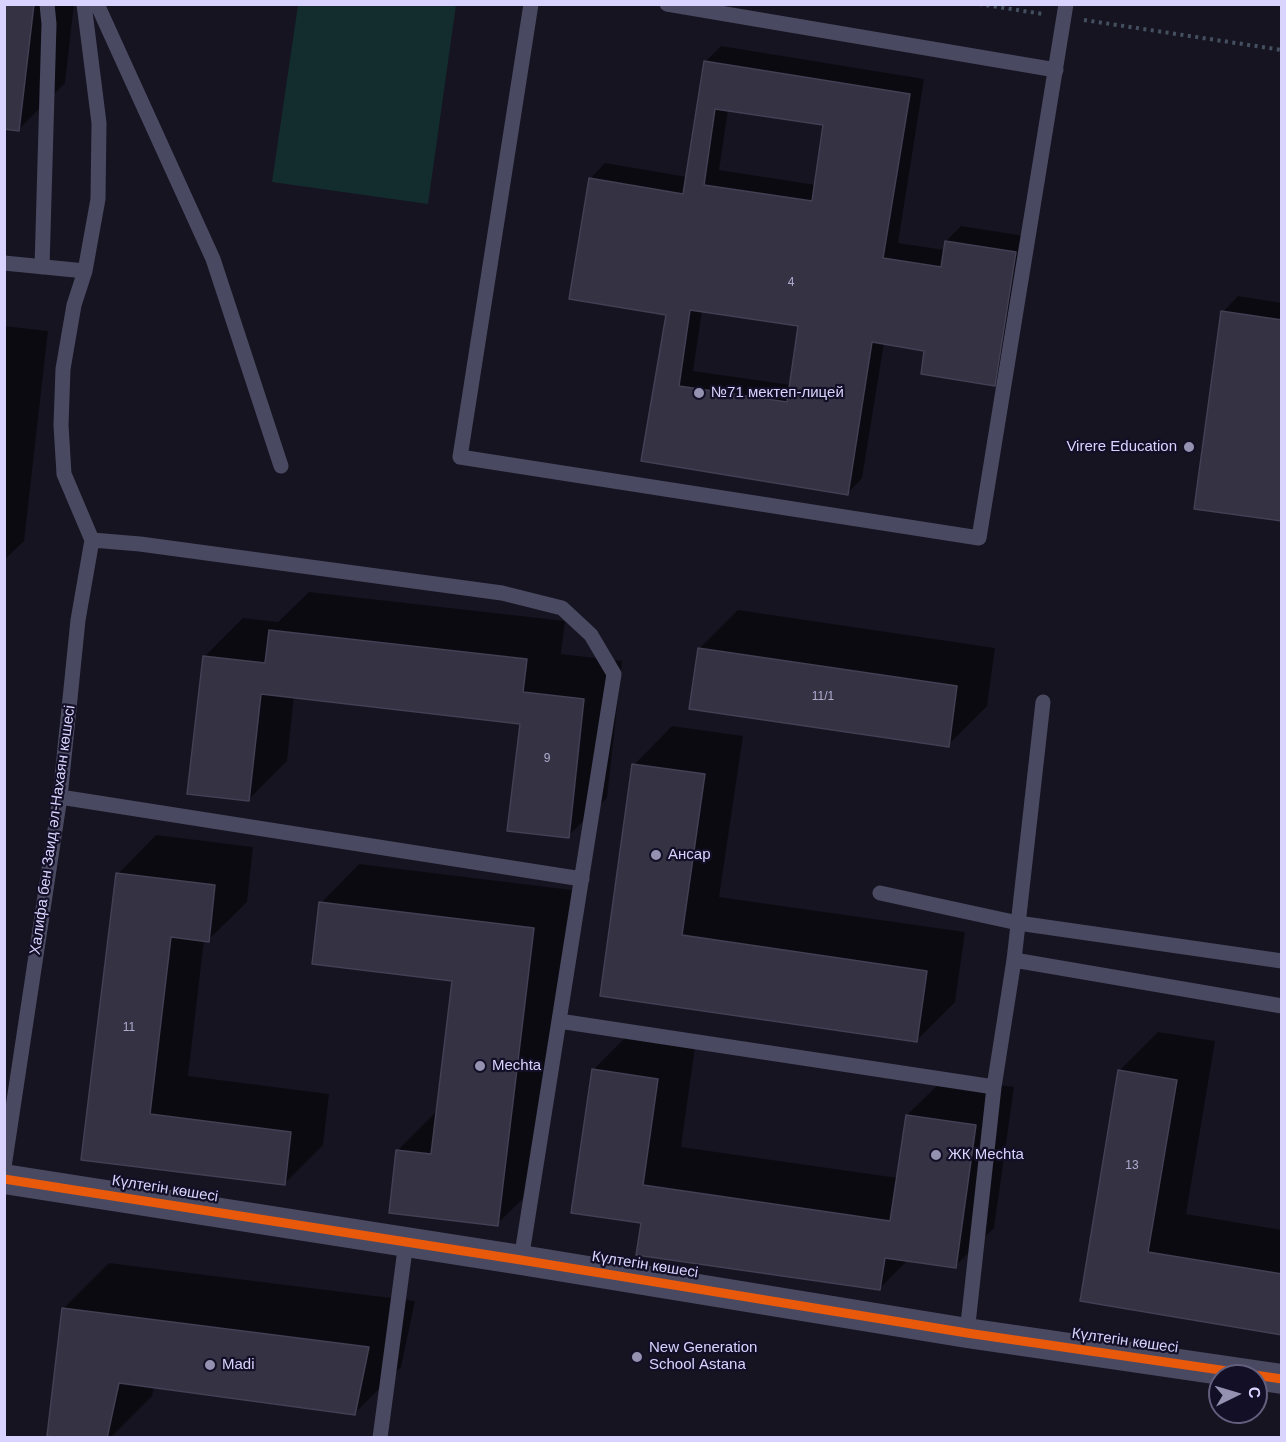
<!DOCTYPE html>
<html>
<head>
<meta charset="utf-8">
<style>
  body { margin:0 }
  #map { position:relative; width:1286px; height:1442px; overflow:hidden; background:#161421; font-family:Helvetica,sans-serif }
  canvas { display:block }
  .frame { position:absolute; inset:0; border:6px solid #d9d4ff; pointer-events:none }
  .north { position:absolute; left:1208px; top:1364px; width:60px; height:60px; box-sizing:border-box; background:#130f26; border:2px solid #625e7d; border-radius:50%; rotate:85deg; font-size:16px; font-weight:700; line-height:24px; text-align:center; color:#d9d4ff }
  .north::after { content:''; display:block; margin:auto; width:21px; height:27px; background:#9591b1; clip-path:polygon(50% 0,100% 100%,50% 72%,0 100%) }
</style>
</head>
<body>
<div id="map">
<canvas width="1286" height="1442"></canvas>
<div class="frame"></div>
<div class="north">С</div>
</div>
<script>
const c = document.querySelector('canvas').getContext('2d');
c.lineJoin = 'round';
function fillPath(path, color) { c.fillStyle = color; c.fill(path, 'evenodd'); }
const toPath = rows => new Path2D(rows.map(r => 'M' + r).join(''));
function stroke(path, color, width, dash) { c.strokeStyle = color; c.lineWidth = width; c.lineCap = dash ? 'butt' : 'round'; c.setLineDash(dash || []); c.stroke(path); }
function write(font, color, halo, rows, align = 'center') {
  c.font = font + ' Helvetica,sans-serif'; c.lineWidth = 4.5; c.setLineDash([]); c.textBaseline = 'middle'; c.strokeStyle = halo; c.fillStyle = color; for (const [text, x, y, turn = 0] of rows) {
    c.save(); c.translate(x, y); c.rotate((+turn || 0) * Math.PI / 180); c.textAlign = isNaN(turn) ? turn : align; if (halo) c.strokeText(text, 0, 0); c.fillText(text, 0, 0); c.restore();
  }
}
const green = toPath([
  [298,5,456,5,428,204,272,182]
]);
const shadow = toPath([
  [4,4,74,4,65,83,19,129],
  [721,46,924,79,898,243,945,250,946,241,961,226,1031,237,1010,369,994,384,926,350,884,343,862,478,847,494,643,460,667,313,590,179,605,163,687,177,706,61],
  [728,110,825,124,816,185,719,170],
  [702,311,799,325,791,385,693,371],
  [1238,296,1282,303,1282,520,1223,312],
  [4,326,48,331,24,541,4,560],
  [309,592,565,621,561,654,622,661,607,798,568,836,521,722,294,696,287,761,248,800,204,657,243,618,278,622],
  [738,610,995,648,987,706,948,745,699,649],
  [672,726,743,736,719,897,965,932,955,1002,917,1040,601,995,634,765],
  [156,835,253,847,247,902,208,940,204,940,188,1076,329,1094,323,1145,284,1184,83,1159,118,874],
  [359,864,572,890,536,1186,497,1224,398,1150,436,1112,454,980,321,903],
  [632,1031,696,1040,681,1147,898,1178,907,1115,946,1077,1014,1087,994,1228,955,1266,908,1260,880,1288,642,1222,593,1070],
  [1158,1032,1215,1041,1186,1214,1282,1230,1282,1334,1081,1300,1120,1070],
  [109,1263,415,1301,401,1367,354,1414,154,1387,152,1396,110,1438,70,1438,63,1309]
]);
const building = toPath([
  [4,4,34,4,19,131,4,129,4,4],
  [704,61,910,94,883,258,941,267,945,241,1016,252,995,386,921,374,924,351,872,342,848,495,641,461,666,315,569,299,589,178,683,194,704,61],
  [715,109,823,125,812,201,704,185,715,109],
  [690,310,798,326,787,402,679,386,690,310],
  [1221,311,1282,320,1282,521,1194,509,1221,311],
  [269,630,527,659,523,692,584,699,569,838,507,831,520,724,261,694,249,801,187,794,203,656,265,663,269,630],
  [698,648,957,686,949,747,689,709,698,648],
  [632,764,705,774,682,935,927,971,917,1042,600,996,632,764],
  [116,873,215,885,209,942,171,937,150,1114,291,1132,285,1185,81,1160,116,873],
  [319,902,534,928,498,1226,389,1213,396,1150,431,1154,452,981,312,964,319,902],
  [592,1069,658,1079,643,1185,890,1221,906,1115,976,1125,956,1268,885,1258,880,1290,636,1255,641,1223,571,1213,592,1069],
  [1118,1070,1177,1080,1148,1252,1282,1274,1282,1335,1080,1301,1118,1070],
  [62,1308,369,1347,355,1415,119,1383,107,1438,59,1438,47,1436,62,1308]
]);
const path = toPath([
  [979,4,1043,14],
  [1084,20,1282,50]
]);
const service = toPath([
  [84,4,99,123,98,199,85,271,74,305,63,369,61,425,64,474,92,540],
  [97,4,213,259,281,466],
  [531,4,460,457,979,538,1066,4],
  [667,4,1056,70],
  [4,263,85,271],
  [42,267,49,24,47,4],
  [60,797,582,879],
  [880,893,1018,923,1282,961],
  [1014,960,1282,1006],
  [559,1021,994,1087],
  [4,1167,60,797,78,620,92,540,140,544,502,593,562,608,591,635,614,674,521,1260],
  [967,1333,994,1087,1014,960,1043,702],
  [380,1438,406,1242]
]);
const minor = toPath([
  [4,1179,521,1260,967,1333,1282,1379]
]);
const cycleway = toPath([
  [4,1179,521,1260,967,1333,1282,1379]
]);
const markers = [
  [699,393,6,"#9591b1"],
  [1189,447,6,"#9591b1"],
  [656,855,6,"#9591b1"],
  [480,1066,6,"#9591b1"],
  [936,1155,6,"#9591b1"],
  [637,1357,6,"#9591b1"],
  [210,1365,6,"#9591b1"]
];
const numberNames = [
  ["4",791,283],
  ["11/1",823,697],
  ["9",547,759],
  ["11",129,1028],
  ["13",1132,1166]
];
const poiNames = [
  ["№71 мектеп-лицей",711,393],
  ["Virere Education",1177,447,"right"],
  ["Ансар",668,855],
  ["Mechta",492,1066],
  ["ЖК Mechta",948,1155],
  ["New Generation",649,1348],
  ["School Astana",649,1365],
  ["Madi",222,1365]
];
const streetNames = [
  ["Халифа бен Заид әл-Нахаян көшесі",53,830,-82],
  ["Күлтегін көшесі",165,1189,9],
  ["Күлтегін көшесі",645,1265,9],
  ["Күлтегін көшесі",1125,1341,8]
];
fillPath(green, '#132c2d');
fillPath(shadow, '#0007');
fillPath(building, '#343243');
stroke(building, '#433f54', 1.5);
stroke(path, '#44505f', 4, [3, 4.5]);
stroke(service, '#4a4962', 15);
stroke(minor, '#4a4962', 30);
stroke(cycleway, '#e8590c', 9);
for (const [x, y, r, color] of markers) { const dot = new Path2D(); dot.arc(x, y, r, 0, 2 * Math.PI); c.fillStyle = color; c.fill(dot); stroke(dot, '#130f26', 2); }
write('12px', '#b0acd0', null, numberNames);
write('15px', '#d9d4ff', '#130f26', poiNames, 'left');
write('15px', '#d9d4ff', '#130f26', streetNames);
</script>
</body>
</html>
